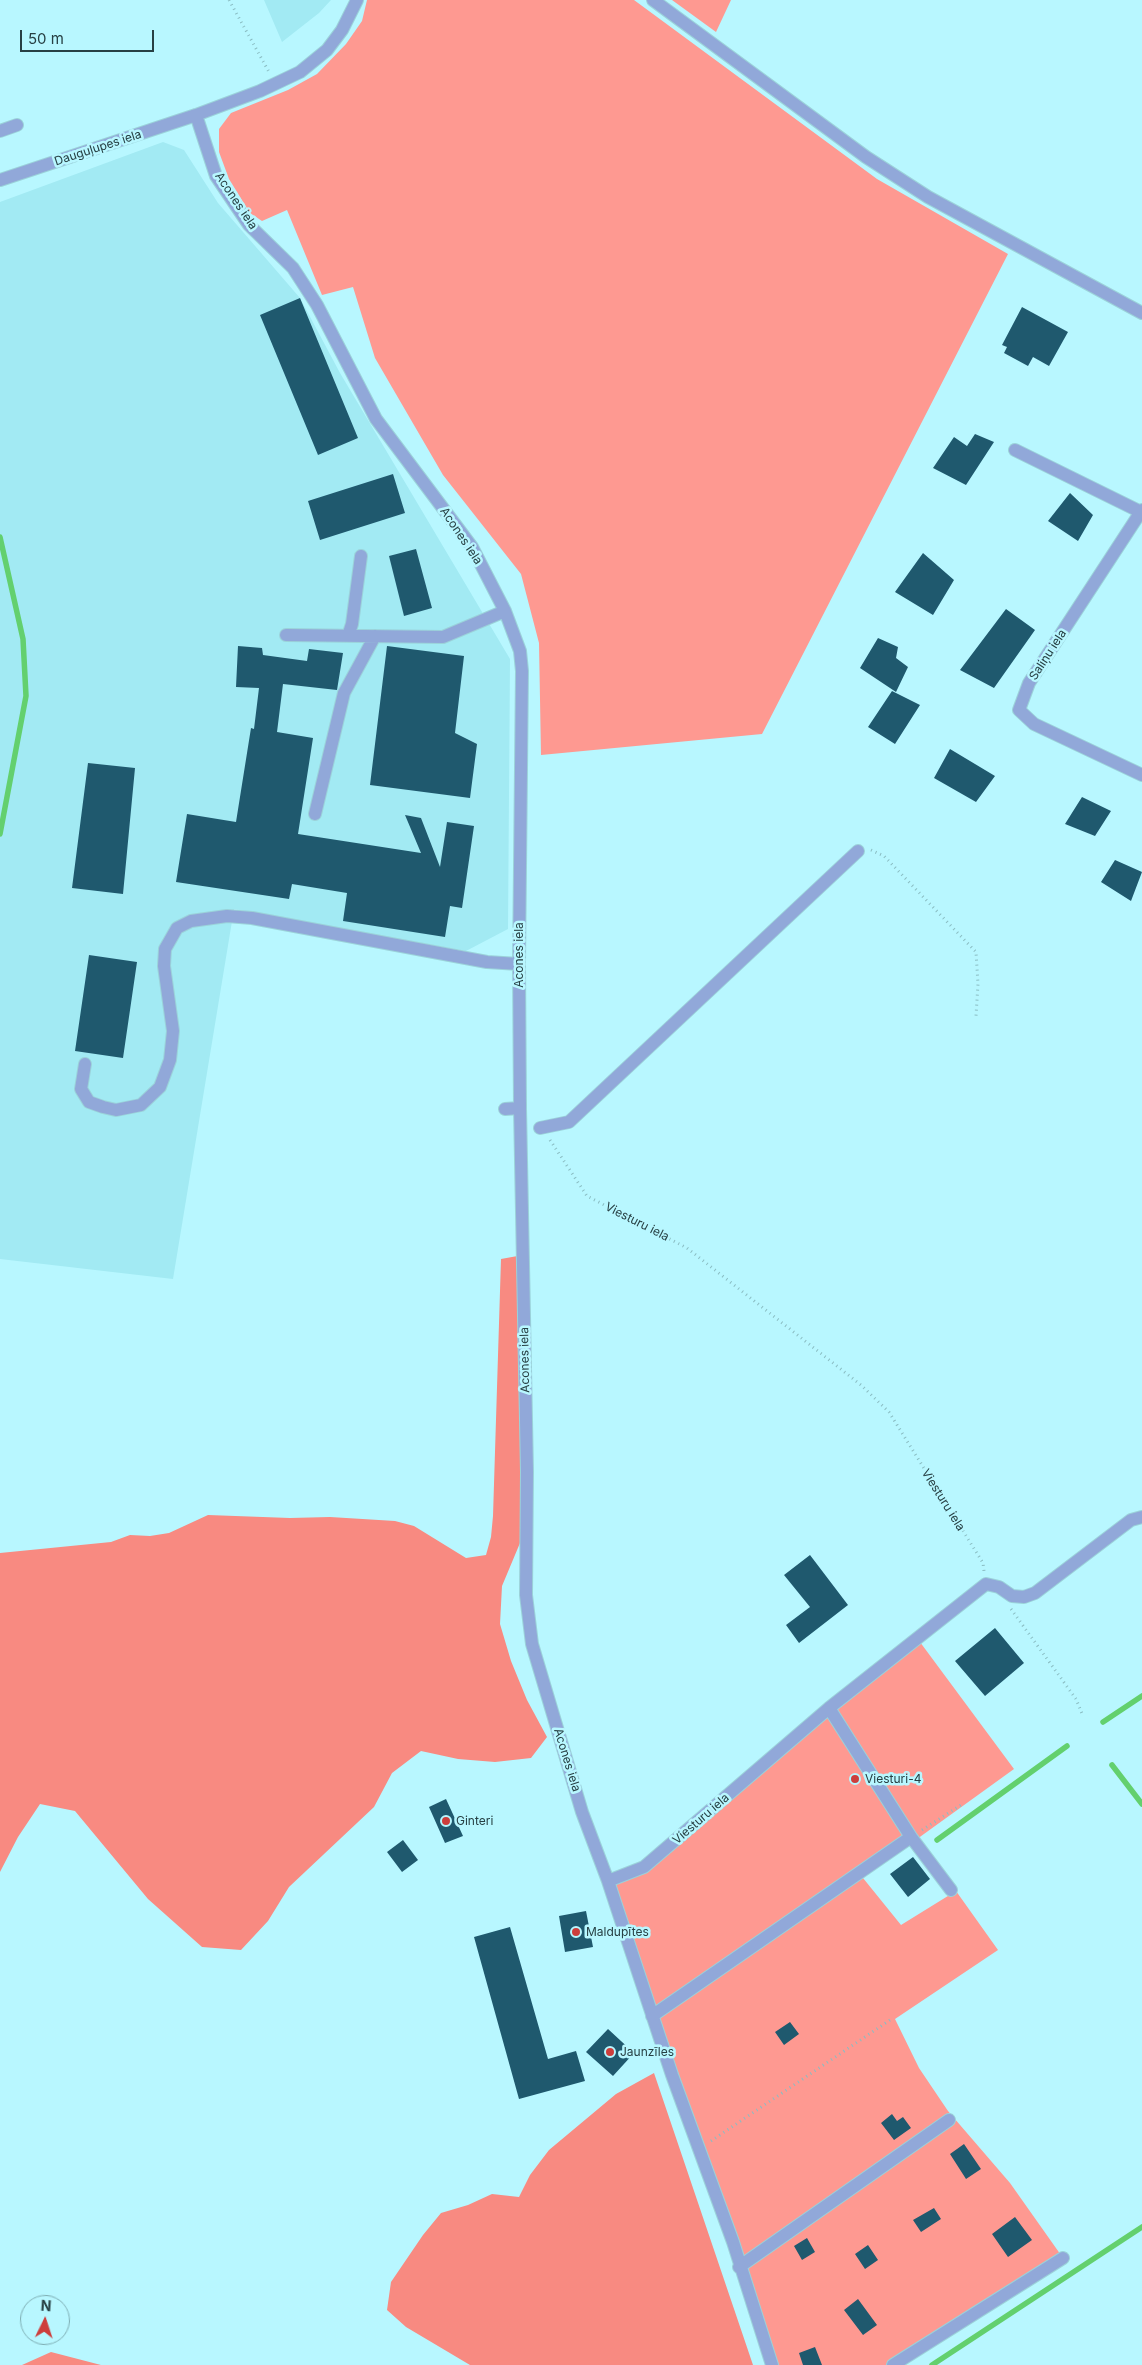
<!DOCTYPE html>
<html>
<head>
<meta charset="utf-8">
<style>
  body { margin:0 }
  #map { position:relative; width:1142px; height:2365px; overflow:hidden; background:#b8f7ff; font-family:Inter,sans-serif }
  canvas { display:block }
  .north { position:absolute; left:20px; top:2295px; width:50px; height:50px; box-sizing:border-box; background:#b8f7ff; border:1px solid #7eaeb4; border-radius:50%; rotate:4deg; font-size:14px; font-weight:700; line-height:20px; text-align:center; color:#274044 }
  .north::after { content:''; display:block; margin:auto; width:18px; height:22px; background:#cd3e3c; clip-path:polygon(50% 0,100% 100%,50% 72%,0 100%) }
  .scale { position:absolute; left:20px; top:30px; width:134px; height:22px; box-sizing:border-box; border:2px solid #274044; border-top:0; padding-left:6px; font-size:15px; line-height:18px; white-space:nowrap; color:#274044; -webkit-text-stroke:4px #b8f7ff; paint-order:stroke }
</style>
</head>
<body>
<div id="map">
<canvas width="1142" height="2365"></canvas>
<div class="north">N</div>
<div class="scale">50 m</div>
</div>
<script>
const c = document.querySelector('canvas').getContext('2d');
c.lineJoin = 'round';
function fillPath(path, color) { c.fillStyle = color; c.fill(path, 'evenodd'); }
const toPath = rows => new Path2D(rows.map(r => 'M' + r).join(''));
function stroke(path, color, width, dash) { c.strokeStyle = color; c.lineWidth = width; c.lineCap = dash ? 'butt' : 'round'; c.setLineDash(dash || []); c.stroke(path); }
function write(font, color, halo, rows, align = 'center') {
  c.font = font + ' Inter,sans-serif'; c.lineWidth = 5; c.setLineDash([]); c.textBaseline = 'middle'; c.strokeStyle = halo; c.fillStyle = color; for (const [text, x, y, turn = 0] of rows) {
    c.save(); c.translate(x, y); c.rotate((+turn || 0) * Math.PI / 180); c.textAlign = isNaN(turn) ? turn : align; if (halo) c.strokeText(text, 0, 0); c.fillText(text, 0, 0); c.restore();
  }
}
const built = toPath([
  [264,0,331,0,319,13,282,42],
  [163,142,184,150,218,203,300,298,340,373,510,659,508,929,466,951,234,909,173,1279,0,1259,0,202]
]);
const green = toPath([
  [367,0,634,0,877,179,1008,254,762,734,541,755,539,643,521,574,443,475,375,358,353,287,322,295,287,210,262,221,250,213,229,179,219,152,219,129,231,113,288,90,317,74,346,44,362,21],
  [672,0,731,0,716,32],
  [917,1638,1014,1769,863,1878,901,1925,956,1891,998,1950,895,2019,919,2068,948,2111,1010,2183,1063,2258,893,2365,772,2365,608,1881,644,1867]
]);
const forest = toPath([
  [523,1255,520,1543,502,1586,500,1624,511,1661,527,1700,547,1737,531,1758,495,1762,458,1759,421,1751,392,1773,374,1807,289,1887,268,1921,241,1950,202,1947,148,1899,75,1811,40,1804,18,1837,0,1872,0,1553,111,1542,130,1535,150,1536,169,1533,208,1515,290,1518,330,1517,395,1521,414,1526,466,1558,486,1555,491,1537,493,1516,501,1259],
  [654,2073,753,2365,470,2365,406,2327,387,2310,391,2282,423,2235,441,2213,468,2205,492,2194,519,2197,530,2175,549,2150,616,2094],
  [51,2352,101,2365,22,2365]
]);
const stream = toPath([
  [0,537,23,639,26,696,0,834],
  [1103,1722,1142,1696],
  [1112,1765,1142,1804],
  [937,1840,1067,1746],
  [932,2365,1142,2227]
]);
const building = toPath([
  [300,298,358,438,318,455,260,315],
  [1022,307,1068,332,1049,366,1033,357,1028,366,1004,353,1007,347,1002,345],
  [975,434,994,442,966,485,933,468,954,437,967,446],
  [393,474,405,513,320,540,308,501],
  [1070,493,1093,515,1078,541,1048,521],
  [416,549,432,608,404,616,389,556],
  [923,553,954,580,933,615,895,592],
  [1006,609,1035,630,994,688,960,670],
  [878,638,898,647,896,658,908,667,896,692,860,668],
  [238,646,262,648,263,655,307,661,309,649,343,653,337,690,283,684,277,732,313,738,298,834,421,853,405,815,421,818,440,867,447,822,474,826,462,908,450,906,445,937,343,921,347,893,292,884,289,899,176,882,187,814,236,822,251,728,254,729,259,688,236,687],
  [387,646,464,656,455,733,477,744,470,798,370,785],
  [892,691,920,705,895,744,868,727],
  [950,749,995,776,976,802,934,778],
  [88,763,135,768,123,894,72,888],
  [1082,797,1111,811,1095,836,1065,824],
  [1115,860,1142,872,1131,901,1101,882],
  [89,955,137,962,123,1058,75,1051],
  [810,1555,848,1605,799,1643,786,1625,810,1607,784,1575],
  [995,1628,1024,1663,985,1696,955,1661],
  [446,1799,463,1836,445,1843,429,1807],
  [403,1840,418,1860,402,1872,387,1852],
  [913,1857,930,1879,908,1897,890,1874],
  [586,1911,593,1947,565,1952,559,1916],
  [510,1927,548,2059,576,2051,585,2081,519,2099,474,1937],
  [790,2022,799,2034,784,2045,775,2032],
  [608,2029,634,2053,613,2076,586,2052],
  [892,2114,897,2121,903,2117,911,2128,894,2140,881,2123],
  [964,2144,981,2169,966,2179,950,2154],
  [934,2208,941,2219,921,2232,913,2220],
  [1015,2217,1032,2240,1008,2257,992,2234],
  [807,2238,815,2252,802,2260,794,2246],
  [868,2245,878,2260,865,2269,855,2254],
  [858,2299,877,2325,863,2335,844,2310],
  [815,2347,822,2365,803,2365,799,2353]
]);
const path = toPath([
  [229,0,269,72],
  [871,850,884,856,976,952,978,984,976,1016],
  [550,1140,587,1196,687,1248,861,1385,889,1412,983,1563,984,1571],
  [1011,1609,1076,1699,1083,1716],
  [922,1830,961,1805],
  [711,2141,890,2020]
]);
const minor = toPath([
  [653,0,866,157,928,197,1142,313],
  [196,115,216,176,249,225,293,268,317,305,376,419,472,547,505,611,520,651,522,671,519,964,520,1108,527,1472,526,1595,532,1644,582,1812,608,1881,672,2075,733,2242,772,2365],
  [0,131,17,125],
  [0,180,196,115,260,91,300,72,327,50,342,30,357,0],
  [1015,450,1141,512],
  [1142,510,1029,683,1019,710,1034,724,1142,775],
  [286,635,443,637,505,611],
  [348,636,352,624,361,556],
  [315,814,344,693,375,636],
  [85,1064,81,1089,89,1102,103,1107,116,1110,141,1105,160,1087,170,1060,173,1031,164,966,165,949,177,928,191,921,227,916,252,918,487,962,519,964],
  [505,1109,520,1108],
  [540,1128,569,1122,858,851],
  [829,1708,911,1837,951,1890],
  [608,1881,644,1867,829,1708,986,1584,999,1587,1012,1596,1024,1597,1035,1593,1131,1520,1142,1517],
  [652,2016,911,1837],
  [739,2267,949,2120],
  [893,2365,1063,2258]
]);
const markers = [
  [855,1779,5,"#cd3e3c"],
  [446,1821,5,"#cd3e3c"],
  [576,1932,5,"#cd3e3c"],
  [610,2052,5,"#cd3e3c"]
];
const streetNames = [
  ["Dauguļupes iela",98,148,-18],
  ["Acones iela",236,201,56],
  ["Acones iela",461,536,56],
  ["Saliņu iela",1048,655,-57],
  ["Acones iela",519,955,-90],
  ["Viesturu iela",637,1222,27],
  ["Acones iela",525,1360,-91],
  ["Viesturu iela",943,1500,58],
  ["Acones iela",567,1760,73],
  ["Viesturu iela",701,1819,-41]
];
const poiNames = [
  ["Viesturi-4",865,1779],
  ["Ginteri",456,1821],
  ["Maldupītes",586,1932],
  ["Jaunzīles",620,2052]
];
fillPath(built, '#a2eaf3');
fillPath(green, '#fe9991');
fillPath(forest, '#f88a81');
stroke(stream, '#63d06e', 5.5);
fillPath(building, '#1f596e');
stroke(minor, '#9bd2da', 14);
stroke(path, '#8abdc3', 3, [1, 4]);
stroke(minor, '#91a8d9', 12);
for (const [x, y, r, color] of markers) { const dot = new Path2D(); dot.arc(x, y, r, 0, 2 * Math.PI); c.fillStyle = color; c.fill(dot); stroke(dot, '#b8f7ff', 2); }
write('12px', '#274044', '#b8f7ff', streetNames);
write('12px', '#274044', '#b8f7ff', poiNames, 'left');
</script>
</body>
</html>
